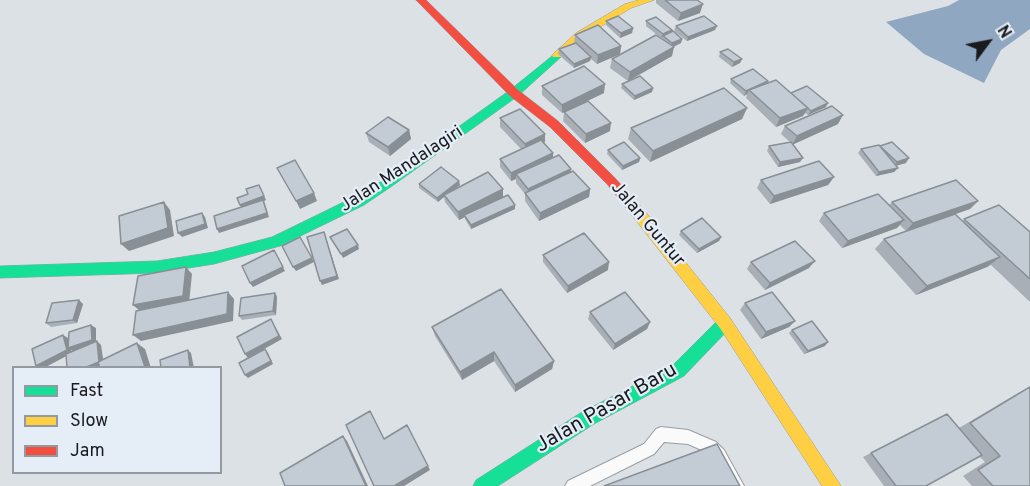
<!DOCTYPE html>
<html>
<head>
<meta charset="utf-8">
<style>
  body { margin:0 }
  #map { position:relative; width:1030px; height:486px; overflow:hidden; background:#dce1e6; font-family:Overpass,sans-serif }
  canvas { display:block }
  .legend { position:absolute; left:12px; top:366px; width:210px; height:108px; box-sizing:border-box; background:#e5edf7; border:2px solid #9399a1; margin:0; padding:8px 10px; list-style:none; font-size:18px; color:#191b1f }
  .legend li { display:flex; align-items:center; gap:12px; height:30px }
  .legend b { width:30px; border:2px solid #9399a1 }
  .north { position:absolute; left:958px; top:12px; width:60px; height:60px; -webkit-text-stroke:4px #e5edf7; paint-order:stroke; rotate:58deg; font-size:16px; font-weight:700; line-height:24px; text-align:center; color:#191b1f }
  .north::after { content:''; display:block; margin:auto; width:21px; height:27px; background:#191b1f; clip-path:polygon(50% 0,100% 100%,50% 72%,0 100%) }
</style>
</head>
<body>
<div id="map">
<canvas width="1030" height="486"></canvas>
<ul class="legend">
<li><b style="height:8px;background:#16e098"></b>Fast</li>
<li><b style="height:8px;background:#ffcf43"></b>Slow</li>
<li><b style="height:8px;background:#f24e42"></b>Jam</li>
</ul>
<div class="north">N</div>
</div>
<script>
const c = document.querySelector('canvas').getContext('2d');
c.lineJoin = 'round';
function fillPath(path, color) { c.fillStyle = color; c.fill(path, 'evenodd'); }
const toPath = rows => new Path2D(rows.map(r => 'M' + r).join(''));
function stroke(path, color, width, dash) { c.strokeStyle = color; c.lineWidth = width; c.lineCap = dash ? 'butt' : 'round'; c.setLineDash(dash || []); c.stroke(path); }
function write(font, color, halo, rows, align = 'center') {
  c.font = font + ' Overpass,sans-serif'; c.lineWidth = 4.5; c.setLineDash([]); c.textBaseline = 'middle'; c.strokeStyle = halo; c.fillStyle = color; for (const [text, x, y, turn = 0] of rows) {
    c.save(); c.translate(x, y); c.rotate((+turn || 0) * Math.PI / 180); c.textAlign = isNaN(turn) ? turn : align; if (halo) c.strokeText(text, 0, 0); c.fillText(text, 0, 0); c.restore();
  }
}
const water = toPath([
  [959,0,1030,0,1030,29,1001,50,984,83,924,54,886,22,948,6]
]);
const lane = toPath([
  [661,427,688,430,716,442,724,450,744,486,728,486,714,460,706,452,688,444,664,442,654,454,590,486,565,486,568,481,644,444,656,429,661,427]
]);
const fast = toPath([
  [557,52,562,55,561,57,518,96,392,186,364,205,280,246,214,264,157,273,0,278,0,266,157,261,214,252,272,237,354,197,384,180,510,90,557,52],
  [725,316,730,318,732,323,730,328,684,376,594,424,498,486,473,486,476,480,582,412,672,366,720,318,725,316]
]);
const slow = toPath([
  [639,0,654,0,631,8,584,37,561,57,553,57,552,55,576,33,625,4,639,0],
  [639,209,644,210,730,318,841,486,822,486,720,328,634,218,632,214,634,210,639,209]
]);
const jam = toPath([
  [416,0,426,0,518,90,558,121,615,178,644,210,646,214,644,218,634,218,607,184,550,127,510,96,416,0]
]);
const wall = toPath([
  [656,0,697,0,700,13,678,21,656,3],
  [606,21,633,28,632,33,620,38,606,25],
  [646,21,672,32,682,39,681,43,673,47,672,56,628,81,610,68,612,59,662,39,663,38,661,38,646,26],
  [676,26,715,30,687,41,674,31],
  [575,35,621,46,620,54,597,64,591,59,590,61,574,68,558,54,559,49,574,43],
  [720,52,742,59,740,63,732,67,719,57],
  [731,79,767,83,826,107,808,115,805,113,803,116,776,127,746,98,747,94,744,96,730,83],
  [622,84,653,88,652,92,634,100,621,88],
  [542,86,604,93,562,113,542,95],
  [747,108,742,119,650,162,628,139,631,128],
  [564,112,610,131,585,143,563,121],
  [500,118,545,142,544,143,553,158,571,172,590,189,589,197,539,221,525,201,525,194,516,183,516,179,511,181,500,167,500,159,521,149,500,127],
  [838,124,793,144,800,162,778,167,767,151,769,146,790,142,781,134,785,126],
  [409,130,411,139,390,156,369,142,366,133],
  [880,146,906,163,896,166,898,168,894,172,876,176,858,153,861,149],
  [608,150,640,158,639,162,622,170,607,154],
  [834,177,828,185,770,204,757,188,761,180],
  [419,184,460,185,455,189,503,189,503,197,496,201,515,209,471,229,465,219,465,217,459,220,445,202,444,197,438,202,419,188],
  [978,201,970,209,906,231,900,225,897,228,842,248,819,221,824,213,889,205,892,202],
  [964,219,1030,232,1030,302,991,265,987,267,916,295,875,249,884,239,963,221],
  [681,231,721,237,719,241,697,253,679,235],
  [543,255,608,270,567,293,543,262],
  [751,262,809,268,765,290,747,269],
  [275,293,277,297,276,315,242,320,239,316],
  [745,303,795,321,789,327,761,339,740,310],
  [83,304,77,323,51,327,46,323],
  [590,312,650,322,647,329,613,350,588,319],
  [432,327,554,361,552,369,515,392,494,361,462,380,435,336],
  [792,330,825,346,804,354,789,333],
  [1030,387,1030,486,972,486,963,476,985,462,980,457,926,486,884,486,863,457,947,414,959,428,1018,393]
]);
const shadedWall = toPath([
  [703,4,700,13,678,21,681,13],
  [717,26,715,30,687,41,688,37],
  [633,28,632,33,620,38,621,33],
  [672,30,671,34,663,36,661,38,663,34],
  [682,39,681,43,671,48,672,43],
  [621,46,620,54,597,64,598,55],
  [674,47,672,56,628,81,630,72],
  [591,57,590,61,574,68,574,64],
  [742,59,740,63,732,67,734,62],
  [768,81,766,85,749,90,747,94,744,96,746,91],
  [605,84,604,93,562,113,562,105],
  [653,88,652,92,634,100,635,96],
  [828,103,826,107,808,115,811,111],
  [747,108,742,119,650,162,653,151],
  [808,108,803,116,776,127,780,118],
  [843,115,838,124,792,145,797,136],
  [611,123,610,131,585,143,586,134],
  [409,130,411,139,390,156,388,147],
  [545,134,545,142,525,153,525,144],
  [553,153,553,161,516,174,516,179,511,181,511,173],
  [640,158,639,162,622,170,623,166],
  [803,158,800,162,778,167,780,162],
  [909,158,906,163,894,166,897,162],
  [898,168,894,172,876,176,879,172],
  [571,169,570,178,528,197,528,189],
  [834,177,828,185,770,204,774,196],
  [459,181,460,185,445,196,444,195,444,197,438,202,437,198],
  [259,185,266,200,264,201,269,217,219,233,217,229,242,209,240,205],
  [503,189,503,197,465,217,464,215,465,217,459,220,458,212],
  [590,189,589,197,539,221,540,213],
  [314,193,317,201,300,209,296,201],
  [978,201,970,209,906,231,913,223],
  [164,202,170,210,174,236,129,251,121,244],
  [515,205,515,209,471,229,471,225],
  [202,213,205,217,208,228,182,237,178,233],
  [904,220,897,228,842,248,848,241],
  [324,232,339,279,322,285,320,281],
  [721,237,719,241,697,253,699,249],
  [358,245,359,249,343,258,341,254],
  [274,250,285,271,253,287,250,283],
  [1000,257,987,267,916,295,927,286],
  [312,258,314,262,296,271,293,267],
  [815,261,809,268,765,290,770,283],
  [609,262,608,270,567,293,568,286],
  [186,267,192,274,189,303,141,312,133,305],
  [228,292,234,299,233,321,141,341,133,335],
  [275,293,277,297,276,315,273,311],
  [79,300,83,304,77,323,73,320],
  [271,319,282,339,248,358,245,354],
  [795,321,789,327,761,339,766,332],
  [650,322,647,329,613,350,615,344],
  [91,325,96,328,96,343,73,351,71,350,72,353,44,368,39,368,36,366,63,335,68,338,70,347],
  [97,341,101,345,104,365,97,368,84,368],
  [828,342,825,346,804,354,808,351],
  [137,343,145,349,151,368,144,368],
  [265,349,268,353,273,364,248,378,245,375],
  [188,350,191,353,194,368,190,368],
  [494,352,494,361,462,380,460,372],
  [554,361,552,369,515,392,515,385],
  [343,436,347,441,368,486,366,486],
  [428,466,430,470,404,486,394,486]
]);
const building = toPath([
  [665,0,697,0,703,4,681,13,665,0],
  [618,16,633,28,621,33,606,21,618,16],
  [704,16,717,26,688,37,676,26,704,16],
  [656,17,672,30,663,34,646,21,656,17],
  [598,25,621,46,598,55,575,35,598,25],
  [673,31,682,39,672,43,663,36,673,31],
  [656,35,674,47,630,72,612,59,656,35],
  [576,43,591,57,574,64,559,49,576,43],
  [728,49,742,59,734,62,720,52,728,49],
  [584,66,605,84,562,105,542,86,584,66],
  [753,69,768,81,746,91,731,79,753,69],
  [640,76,653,88,635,96,622,84,640,76],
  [776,80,808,108,780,118,749,90,776,80],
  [807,86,828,103,811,111,791,93,807,86],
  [724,88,747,108,653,151,631,128,724,88],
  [588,101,611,123,586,134,564,112,588,101],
  [832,106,843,115,797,136,785,126,832,106],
  [520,109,545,134,525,144,500,118,520,109],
  [388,117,409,130,388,147,366,133,388,117],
  [541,140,553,153,511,173,500,159,541,140],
  [624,142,640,158,623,166,608,150,624,142],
  [791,142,803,158,780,162,769,146,791,142],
  [892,142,909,158,897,162,880,146,892,142],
  [879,145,898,168,879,172,861,149,879,145],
  [559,155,571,169,528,189,516,174,559,155],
  [295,160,314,193,296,201,277,168,295,160],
  [819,161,834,177,774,196,761,180,819,161],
  [441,167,459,181,437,198,419,184,441,167],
  [573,171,590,189,540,213,525,193,573,171],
  [488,172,503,189,458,212,444,195,488,172],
  [956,180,978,201,913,223,892,202,956,180],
  [259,185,264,196,240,205,237,198,248,194,246,189,259,185],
  [878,194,904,220,848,241,824,213,878,194],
  [508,195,515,205,471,225,464,215,508,195],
  [263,200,267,213,217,229,214,216,263,200],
  [164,202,168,228,121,244,119,216,164,202],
  [999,205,1030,232,1030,279,964,219,999,205],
  [202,213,205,224,178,233,176,221,202,213],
  [955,214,1000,257,927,286,884,239,955,214],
  [702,218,721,237,699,249,681,231,702,218],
  [347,229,358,245,341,254,330,237,347,229],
  [324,232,337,276,320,281,307,237,324,232],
  [584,233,609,262,568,286,543,255,584,233],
  [300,237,312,258,293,267,282,246,300,237],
  [795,241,815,261,770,283,751,262,795,241],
  [274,250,283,267,250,283,242,266,274,250],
  [186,267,183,296,133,305,138,276,186,267],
  [501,289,554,361,515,385,494,352,460,372,432,327,501,289],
  [228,292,227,314,133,335,136,311,228,292],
  [625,292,650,322,615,344,590,312,625,292],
  [772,292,795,321,766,332,745,303,772,292],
  [275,293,273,311,239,316,241,298,275,293],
  [79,300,73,320,46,323,52,303,79,300],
  [271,319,279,336,245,354,237,337,271,319],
  [812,321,828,342,808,351,792,330,812,321],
  [91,325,92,340,68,348,69,332,91,325],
  [63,335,67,350,36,366,32,349,63,335],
  [97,341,99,362,84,368,67,368,66,354,97,341],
  [137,343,145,367,100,368,98,362,137,343],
  [265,349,271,361,245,375,239,363,265,349],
  [188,350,190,368,161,368,160,360,188,350],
  [1030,387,1030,486,993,486,978,470,1000,456,970,423,1030,387],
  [370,411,384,439,407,425,428,466,394,486,374,486,346,425,370,411],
  [947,414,982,455,926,486,896,486,871,453,947,414],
  [343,436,366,486,285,486,280,473,343,436],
  [717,444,740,486,604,486,717,444]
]);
const streetNames = [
  ["Jalan Mandalagiri",402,170,-33],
  ["Jalan Guntur",647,225,50]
];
const nearStreetnames = [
  ["Jalan Pasar Baru",607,409,-30]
];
fillPath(water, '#90a7c2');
stroke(lane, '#9a9da1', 2);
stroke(fast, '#9a9da1', 1);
stroke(slow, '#9a9da1', 1);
stroke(jam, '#9a9da1', 1);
fillPath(lane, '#fafafb');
fillPath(fast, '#16e098');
fillPath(slow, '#ffcf43');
fillPath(jam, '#f24e42');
fillPath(wall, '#a8afb7');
fillPath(shadedWall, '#888f95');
fillPath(building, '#c3ccd5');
stroke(building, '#888f95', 1.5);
write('18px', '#191b1f', '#e5edf7', streetNames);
write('21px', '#191b1f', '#e5edf7', nearStreetnames);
</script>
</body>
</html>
